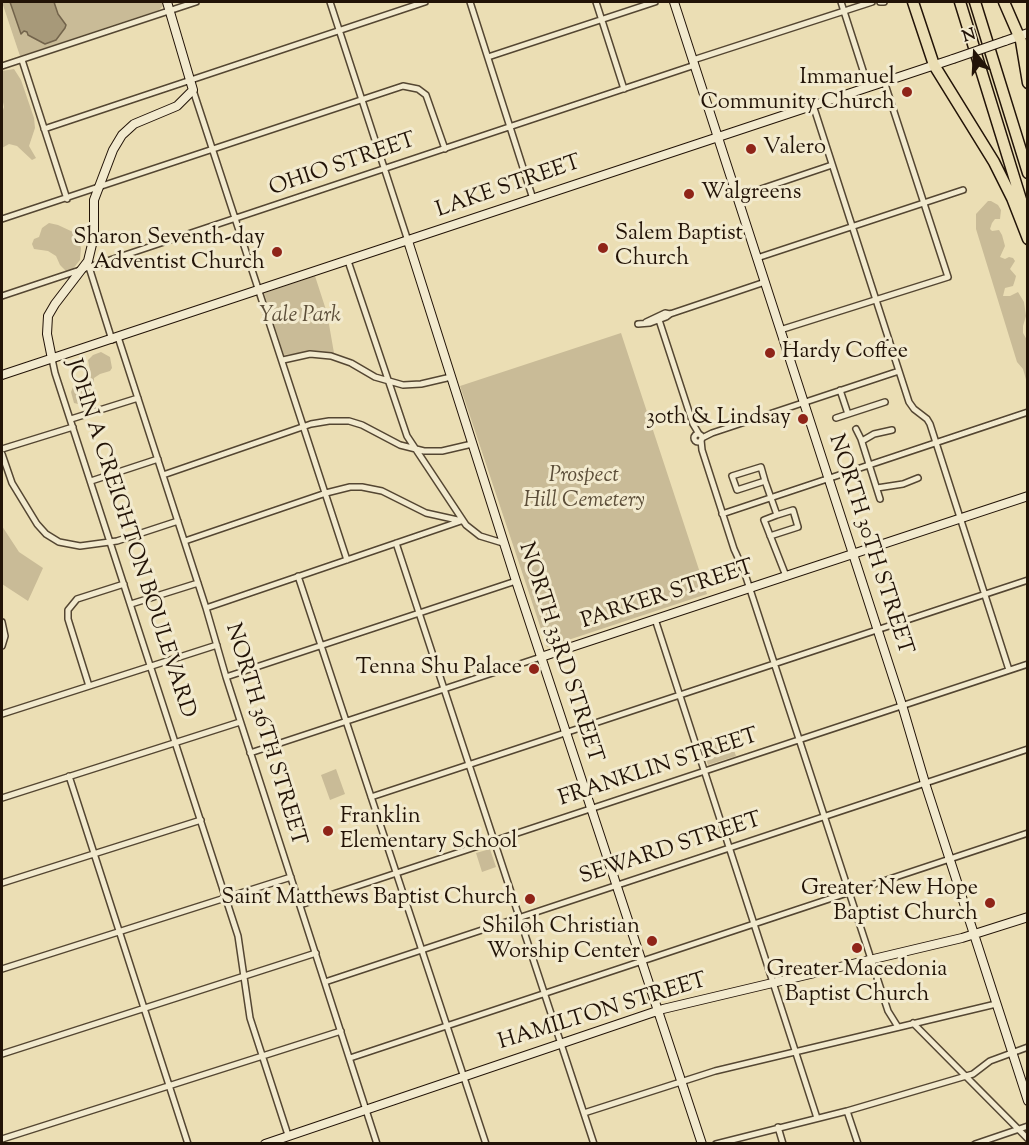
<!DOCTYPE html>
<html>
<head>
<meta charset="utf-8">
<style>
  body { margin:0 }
  #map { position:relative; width:1029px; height:1145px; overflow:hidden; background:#ebdeb4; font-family:"Sorts Mill Goudy",serif }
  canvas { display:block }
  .frame { position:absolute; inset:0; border:3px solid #221307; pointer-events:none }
  .north { position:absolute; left:945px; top:24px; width:60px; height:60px; -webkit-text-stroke:4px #f2eace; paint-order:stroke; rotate:342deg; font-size:16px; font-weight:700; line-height:24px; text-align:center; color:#221307 }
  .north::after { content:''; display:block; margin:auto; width:21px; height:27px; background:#221307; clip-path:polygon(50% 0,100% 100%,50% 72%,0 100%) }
</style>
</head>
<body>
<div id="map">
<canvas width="1029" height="1145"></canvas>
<div class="frame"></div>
<div class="north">N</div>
</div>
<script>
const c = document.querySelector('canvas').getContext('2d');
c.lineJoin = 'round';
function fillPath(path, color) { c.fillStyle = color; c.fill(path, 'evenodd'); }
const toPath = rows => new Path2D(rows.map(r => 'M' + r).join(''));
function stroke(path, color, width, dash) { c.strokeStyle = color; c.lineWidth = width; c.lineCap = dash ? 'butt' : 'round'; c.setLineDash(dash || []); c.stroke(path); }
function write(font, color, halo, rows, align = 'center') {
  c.font = font + ' "Sorts Mill Goudy",serif'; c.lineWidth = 6; c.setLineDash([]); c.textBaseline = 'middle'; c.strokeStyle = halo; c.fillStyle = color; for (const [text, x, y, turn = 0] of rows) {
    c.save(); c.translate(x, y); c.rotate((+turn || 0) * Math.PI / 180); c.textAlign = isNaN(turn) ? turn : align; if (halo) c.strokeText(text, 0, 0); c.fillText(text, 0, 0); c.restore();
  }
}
const green = toPath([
  [2,2,163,2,163,6,159,10,20,56],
  [14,69,21,80,34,118,35,128,29,146,36,158,32,160,17,146,9,144,2,148,2,113,4,107,2,97,2,71],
  [988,201,991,201,998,205,1001,210,1000,219,995,219,992,223,990,229,992,231,999,230,1002,235,1005,246,1000,257,1005,259,1009,257,1013,258,1015,261,1010,269,1016,276,1015,280,1013,286,1005,288,1003,296,1010,296,1018,292,1024,302,1026,316,1023,326,1023,333,1027,340,1027,383,1023,369,1017,362,976,229,976,214],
  [49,223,58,225,73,232,78,238,81,248,80,260,72,270,66,271,60,265,56,256,48,251,34,249,32,244,34,239,39,237,42,228],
  [315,276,327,313,334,353,314,351,284,355,264,293],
  [621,333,707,594,547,647,460,386],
  [101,352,110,357,112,368,110,371,100,374,94,378,94,387,91,393,85,395,78,404,74,403,71,392,73,387,89,377,90,371,88,360,93,355],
  [2,526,19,552,43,568,28,601,2,584],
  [728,732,736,756,708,765,700,741],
  [336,769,345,794,330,800,321,775],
  [490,849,496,867,482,872,476,853]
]);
const water = toPath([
  [10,2,54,2,58,14,66,25,65,28,56,40,45,44,28,35,27,32,24,31,21,34,10,2]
]);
const street = toPath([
  [330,2,408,241],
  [470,2,533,199],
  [596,2,624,89],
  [841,2,868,86],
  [880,2,884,2],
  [488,57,655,2],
  [22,60,67,199],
  [693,60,872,2],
  [2,66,196,2],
  [193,90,347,560],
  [813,105,909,402,914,409,927,419,930,424,1009,670],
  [44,129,425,2],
  [737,197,832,165],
  [2,219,403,86,418,89,426,95,445,149],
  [757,258,963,190],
  [348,261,407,436,466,525,480,536,503,543],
  [89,267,112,340],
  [2,296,695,65],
  [659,320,693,424,699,434],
  [646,322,665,313,670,314,765,282],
  [638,324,650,323,666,317,670,314],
  [780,330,948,277,884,81],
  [118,337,206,608,226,677,377,1144],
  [52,359,55,373,238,936,250,1018,288,1135],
  [283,360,310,354,331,356,351,363,375,377,403,385,421,384,451,377],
  [840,390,848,414],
  [836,418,885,402],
  [71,419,138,398],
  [856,429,861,439,880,499],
  '694 438a4 4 0 1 1 8 0a4 4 0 1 1-8 0Z',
  [702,438,712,433,899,371],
  [701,440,702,450,734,549,744,571,888,1011,898,1027],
  [862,441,874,434,892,430],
  [2,449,73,427],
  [2,454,12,483,37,524,46,534,59,542,80,546,117,541,178,521],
  [163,475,311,424,329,421,349,421,362,425,400,445,424,451,442,451,472,444],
  [91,481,158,459],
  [765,481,737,490,732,476,761,467,765,481,777,515,764,520,786,576],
  [877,488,903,484,918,478],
  [722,514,1028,412],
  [770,536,798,527,793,510,777,515],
  [185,541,326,493,350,487,362,487,382,491,426,513,462,521],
  [396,543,594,1144],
  [298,576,486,1144],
  [131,604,198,583],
  [206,608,461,521],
  [655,619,817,1118],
  [2,622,5,636,2,646],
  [226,677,516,581],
  [89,686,68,619,68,610,77,599,124,584],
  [2,714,217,645],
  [250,753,541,657],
  [69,776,188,1144],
  [371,797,1028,580],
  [2,798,240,722],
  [2,883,201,820],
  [300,905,1028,664],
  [2,969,291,877],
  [325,982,1028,749],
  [913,1023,1028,1139],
  [2,1054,316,953],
  [350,1058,1028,833],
  [847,1111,858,1144],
  [584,1113,715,1071,996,1004],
  [778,1127,783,1144],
  [2,1139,341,1031],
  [716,1144,847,1111,973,1074,990,1061,1028,1047],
  [975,1144,1028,1126]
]);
const secondary = toPath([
  [674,2,902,705,925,783,1028,1101],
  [1005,41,1028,33],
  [408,241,516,581,702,1144],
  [52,359,47,334,48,316,55,304,88,261,94,236,94,200,113,150,122,135,134,124,177,106,193,90,167,2],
  [2,375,953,59],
  [541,657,1028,496],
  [265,1144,663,1009,962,938,1028,917]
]);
const highway = toPath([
  [913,2,934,65,994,162,1012,198,1028,239],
  [960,2,1027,219],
  [975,2,1028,173],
  [1004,2,1021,41,1028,83]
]);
const secondaryBridge = toPath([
  [953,59,1005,41]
]);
const markers = [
  [907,92,6,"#8f2418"],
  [751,149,6,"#8f2418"],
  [689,194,6,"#8f2418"],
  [603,248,6,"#8f2418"],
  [277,252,6,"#8f2418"],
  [770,353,6,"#8f2418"],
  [803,419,6,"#8f2418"],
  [534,669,6,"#8f2418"],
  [328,831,6,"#8f2418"],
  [530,899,6,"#8f2418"],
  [990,903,6,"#8f2418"],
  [652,941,6,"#8f2418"],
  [857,948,6,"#8f2418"]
];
const poiNames = [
  ["Immanuel",895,79],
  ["Community Church",895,104],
  ["Valero",763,149,"left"],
  ["Walgreens",701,194,"left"],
  ["Salem Baptist",615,235,"left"],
  ["Church",615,260,"left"],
  ["Sharon Seventh-day",265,239],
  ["Adventist Church",265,264],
  ["Hardy Coffee",782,353,"left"],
  ["30th & Lindsay",791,419],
  ["Tenna Shu Palace",522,669],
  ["Franklin",340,818,"left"],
  ["Elementary School",340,843,"left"],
  ["Greater New Hope",978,890],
  ["Baptist Church",978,915],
  ["Saint Matthews Baptist Church",518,899],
  ["Shiloh Christian",640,928],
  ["Worship Center",640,953],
  ["Greater Macedonia",857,971,"center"],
  ["Baptist Church",857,996,"center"]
];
const streetNames = [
  ["OHIO STREET",343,166,-19],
  ["LAKE STREET",509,188,-19],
  ["JOHN A CREIGHTON BOULEVARD",129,539,72],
  ["NORTH 30TH STREET",869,545,72],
  ["PARKER STREET",668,596,-18],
  ["NORTH 33RD STREET",559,653,72],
  ["NORTH 36TH STREET",264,735,73],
  ["FRANKLIN STREET",659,769,-18],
  ["SEWARD STREET",671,850,-18],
  ["HAMILTON STREET",603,1013,-17]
];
const parkNames = [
  ["Yale Park",300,317],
  ["Prospect",584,477],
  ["Hill Cemetery",584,502]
];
fillPath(green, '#c9bb97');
fillPath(water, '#a79979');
stroke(water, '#72634b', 1.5);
stroke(street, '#544632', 8);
stroke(secondary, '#221307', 10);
stroke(highway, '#221307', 13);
stroke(street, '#f2eace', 5);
stroke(secondary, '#f2eace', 8);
stroke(highway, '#ebdeb4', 10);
stroke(secondaryBridge, '#221307', 10, []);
stroke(secondaryBridge, '#f2eace', 8);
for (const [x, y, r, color] of markers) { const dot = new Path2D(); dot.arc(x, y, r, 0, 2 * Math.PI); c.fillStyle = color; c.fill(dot); stroke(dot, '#f2eace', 2); }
write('22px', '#221307', '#f2eace', poiNames, 'right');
write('22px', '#221307', '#f2eace', streetNames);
write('italic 22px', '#5c4e39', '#f2eace', parkNames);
</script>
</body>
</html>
